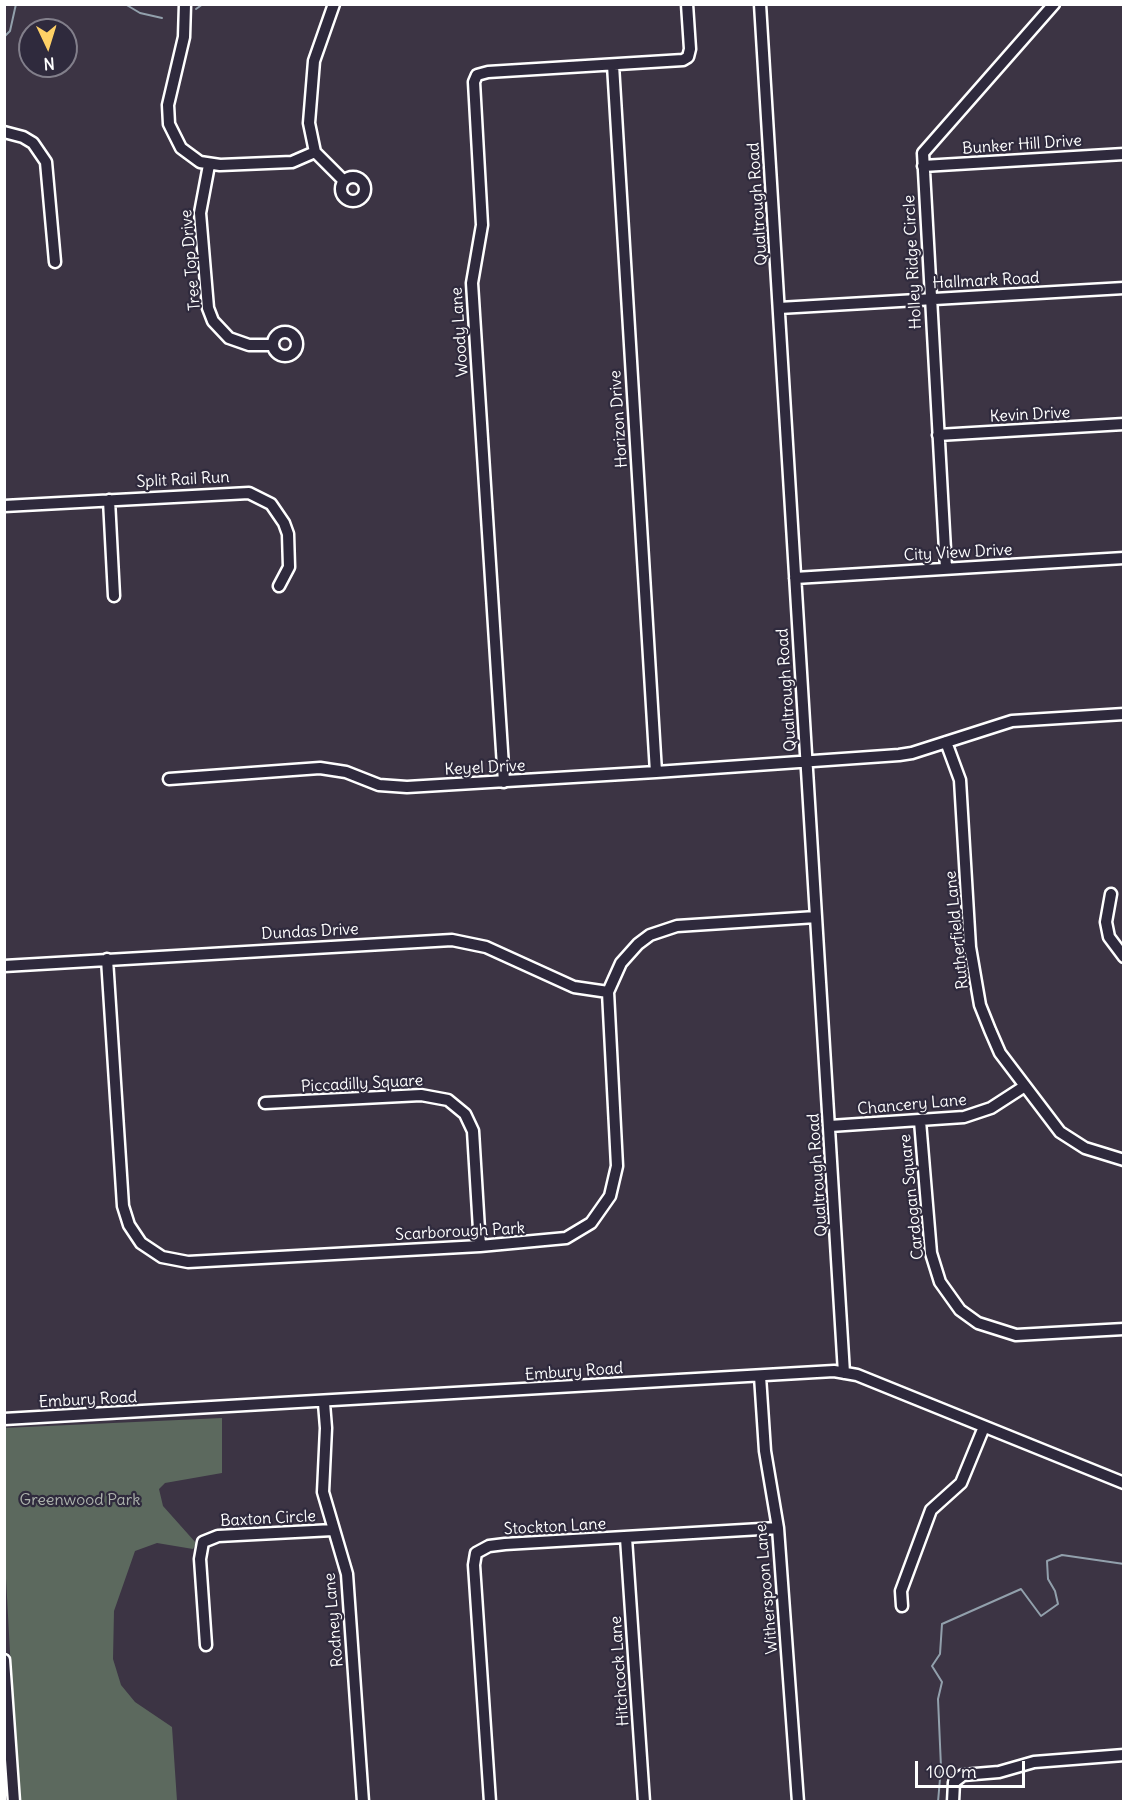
<!DOCTYPE html>
<html>
<head>
<meta charset="utf-8">
<style>
  body { margin:0 }
  #map { position:relative; width:1128px; height:1806px; overflow:hidden; background:#3c3444; font-family:Delius,sans-serif }
  canvas { display:block }
  .frame { position:absolute; inset:0; border:6px solid #fff; pointer-events:none }
  .north { position:absolute; left:18px; top:18px; width:60px; height:60px; box-sizing:border-box; background:#2f2a3d; border:2px solid #827f8b; border-radius:50%; rotate:176deg; font-size:16px; font-weight:700; line-height:24px; text-align:center; color:#fff }
  .north::after { content:''; display:block; margin:auto; width:21px; height:27px; background:#ffd166; clip-path:polygon(50% 0,100% 100%,50% 72%,0 100%) }
  .scale { position:absolute; left:915px; top:1761px; width:110px; height:27px; box-sizing:border-box; border:3px solid #fff; border-top:0; padding-left:8px; font-size:18px; line-height:21px; white-space:nowrap; color:#fff; -webkit-text-stroke:4px #2f2a3d; paint-order:stroke }
</style>
</head>
<body>
<div id="map">
<canvas width="1128" height="1806"></canvas>
<div class="frame"></div>
<div class="north">N</div>
<div class="scale">100 m</div>
</div>
<script>
const c = document.querySelector('canvas').getContext('2d');
c.lineJoin = 'round';
function fillPath(path, color) { c.fillStyle = color; c.fill(path, 'evenodd'); }
const toPath = rows => new Path2D(rows.map(r => 'M' + r).join(''));
function stroke(path, color, width, dash) { c.strokeStyle = color; c.lineWidth = width; c.lineCap = dash ? 'butt' : 'round'; c.setLineDash(dash || []); c.stroke(path); }
function write(font, color, halo, rows, align = 'center') {
  c.font = font + ' Delius,sans-serif'; c.lineWidth = 4.5; c.setLineDash([]); c.textBaseline = 'middle'; c.strokeStyle = halo; c.fillStyle = color; for (const [text, x, y, turn = 0] of rows) {
    c.save(); c.translate(x, y); c.rotate((+turn || 0) * Math.PI / 180); c.textAlign = isNaN(turn) ? turn : align; if (halo) c.strokeText(text, 0, 0); c.fillText(text, 0, 0); c.restore();
  }
}
const green = toPath([
  [222,1418,222,1473,165,1483,159,1489,163,1506,196,1543,193,1549,157,1543,135,1551,114,1611,113,1659,121,1685,135,1702,172,1727,177,1801,18,1801,5,1560,4,1428]
]);
const stream = toPath([
  [125,4,140,13,162,18],
  [196,9,203,4],
  [4,37,10,31,16,4],
  [938,1802,941,1767,938,1699,942,1682,932,1666,940,1654,942,1624,1021,1589,1041,1616,1058,1604,1055,1591,1048,1579,1047,1561,1062,1555,1124,1564]
]);
const minor = toPath([
  [185,4,184,37,168,105,169,124,181,148,200,162,220,165,292,162,315,152],
  [334,4,314,61,309,123,315,152,344,181],
  [760,4,844,1373],
  [613,65,656,772],
  [4,132,23,137,33,143,46,162,55,262],
  [209,165,200,213,208,308,213,321,229,338,249,345,273,345],
  [923,166,1124,154],
  '341 189a12 12 0 1 1 24 0a12 12 0 1 1-24 0Z',
  [779,308,1124,288],
  '273 344a12 12 0 1 1 24 0a12 12 0 1 1-24 0Z',
  [938,435,1124,424],
  [109,500,114,596],
  [4,506,249,493,271,504,284,523,288,534,289,567,279,586],
  [946,568,923,153,1054,4],
  [795,578,1124,558],
  [946,742,960,780,970,947,980,1005,990,1030,1000,1053,1060,1132,1085,1148,1124,1160],
  [169,779,320,768,346,772,379,785,407,787,656,772,899,755,912,753,1012,721,1124,714],
  [504,782,472,283,482,225,474,82,477,75,488,72,683,60,688,57,690,49,687,4],
  [1111,894,1106,922,1109,937,1124,957],
  [107,959,123,1206,129,1225,141,1243,162,1257,188,1262,480,1246,566,1238,591,1223,610,1196,617,1166,608,992,621,963,638,944,650,935,677,926,816,917],
  [4,966,452,940,486,947,574,987,608,992],
  [265,1103,421,1095,448,1100,465,1114,473,1131,480,1246],
  [920,1121,931,1253,940,1282,960,1310,978,1323,1016,1335,1124,1329],
  [830,1126,964,1117,991,1108,1025,1086],
  [760,1376,765,1451,778,1528,798,1802],
  [324,1403,326,1428,323,1492,347,1574,363,1802],
  [4,1419,834,1371,857,1375,1124,1483],
  [626,1538,644,1802],
  [902,1606,901,1591,931,1510,961,1483,984,1427],
  [206,1645,200,1559,203,1542,218,1536,333,1530],
  [4,1660,14,1802],
  [490,1802,474,1565,476,1553,489,1546,505,1544,778,1528],
  [953,1802,954,1782,963,1775,999,1772,1034,1762,1124,1755]
]);
const streetNames = [
  ["Bunker Hill Drive",1022,145,-4],
  ["Qualtrough Road",758,204,-94],
  ["Tree Top Drive",191,260,-95],
  ["Holley Ridge Circle",913,262,-93],
  ["Hallmark Road",986,281,-3],
  ["Woody Lane",460,332,-94],
  ["Kevin Drive",1030,415,-3],
  ["Horizon Drive",619,419,-94],
  ["Split Rail Run",183,480,-3],
  ["City View Drive",958,553,-3],
  ["Qualtrough Road",787,690,-94],
  ["Keyel Drive",485,768,-3],
  ["Rutherfield Lane",957,930,-96],
  ["Dundas Drive",310,932,-3],
  ["Piccadilly Square",362,1084,-3],
  ["Chancery Lane",912,1105,-5],
  ["Qualtrough Road",818,1175,-94],
  ["Cardogan Square",912,1197,-96],
  ["Scarborough Park",460,1232,-3],
  ["Embury Road",574,1372,-4],
  ["Embury Road",88,1400,-3],
  ["Baxton Circle",268,1519,-3],
  ["Stockton Lane",555,1527,-3],
  ["Witherspoon Lane",767,1589,-95],
  ["Rodney Lane",334,1620,-95],
  ["Hitchcock Lane",620,1671,-94]
];
const parkNames = [
  ["Greenwood Park",80,1500]
];
fillPath(green, '#5c695e');
stroke(stream, '#92a0ac', 2);
stroke(minor, '#fff', 15);
stroke(minor, '#2f2a3d', 10);
write('16px', '#fff', '#2f2a3d', streetNames);
write('16px', '#aeb4ae', '#2f2a3d', parkNames);
</script>
</body>
</html>
